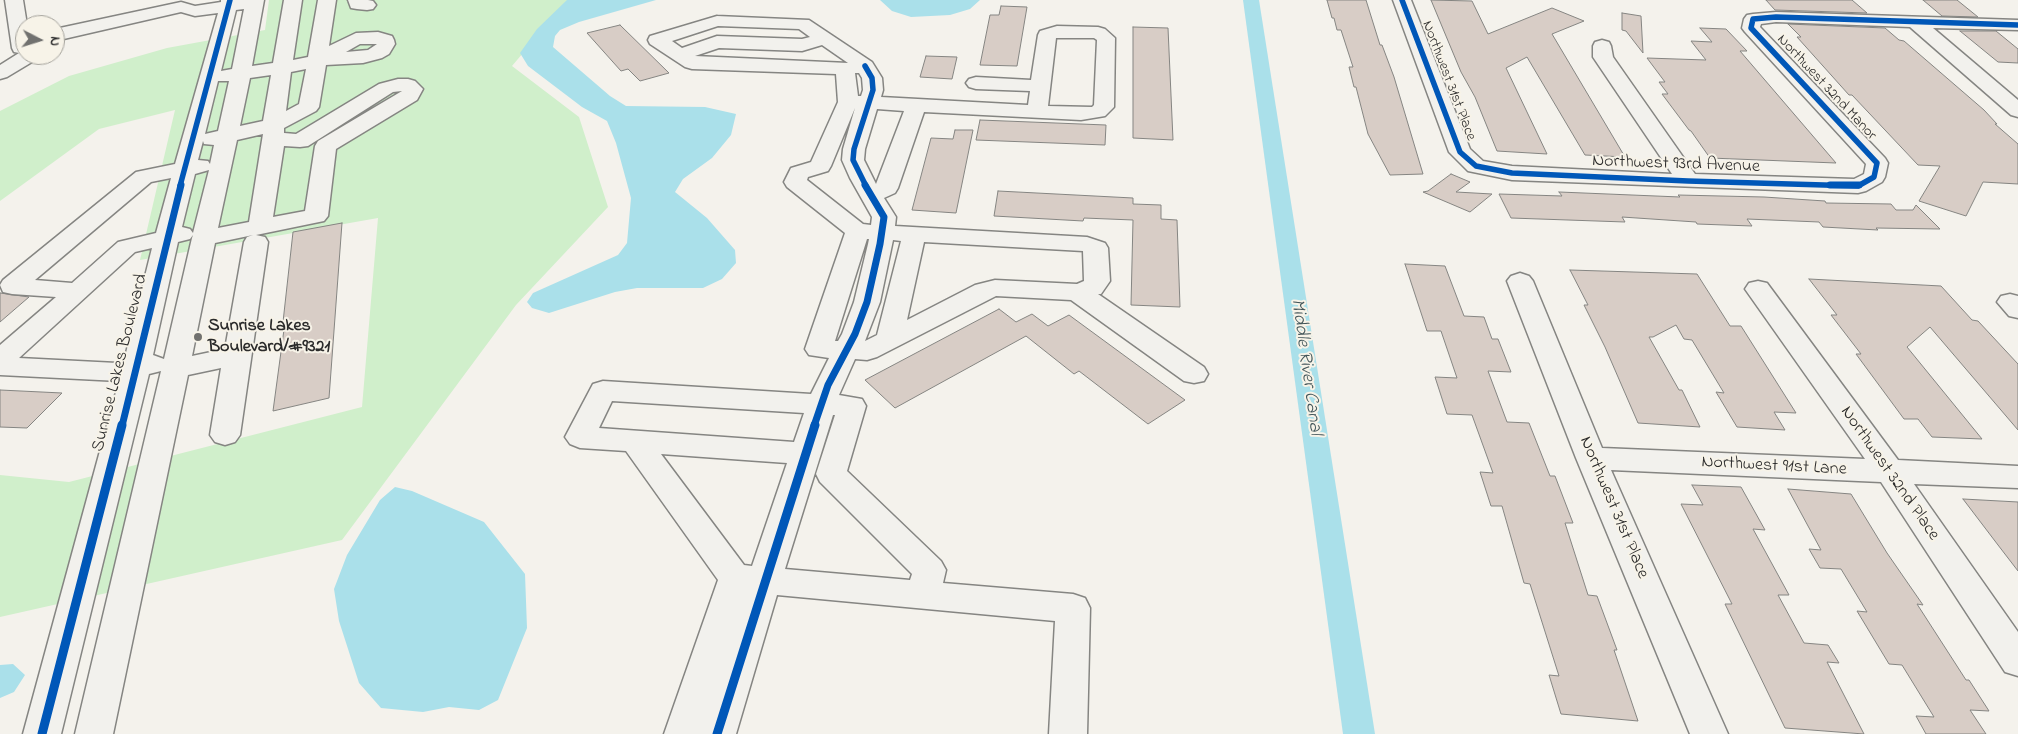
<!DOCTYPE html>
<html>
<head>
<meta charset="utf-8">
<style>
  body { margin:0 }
  #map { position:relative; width:2018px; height:734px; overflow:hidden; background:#f4f2ec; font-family:"Indie Flower",sans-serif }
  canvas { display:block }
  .north { position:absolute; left:15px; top:15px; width:50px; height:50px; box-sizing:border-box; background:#f7f3e8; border:1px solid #a5a39c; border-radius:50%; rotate:95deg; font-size:14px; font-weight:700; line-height:20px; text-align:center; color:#2b2b2b }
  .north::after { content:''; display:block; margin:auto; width:18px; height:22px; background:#71716f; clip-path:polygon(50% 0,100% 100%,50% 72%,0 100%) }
</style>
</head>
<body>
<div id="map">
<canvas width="2018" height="734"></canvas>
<div class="north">N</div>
</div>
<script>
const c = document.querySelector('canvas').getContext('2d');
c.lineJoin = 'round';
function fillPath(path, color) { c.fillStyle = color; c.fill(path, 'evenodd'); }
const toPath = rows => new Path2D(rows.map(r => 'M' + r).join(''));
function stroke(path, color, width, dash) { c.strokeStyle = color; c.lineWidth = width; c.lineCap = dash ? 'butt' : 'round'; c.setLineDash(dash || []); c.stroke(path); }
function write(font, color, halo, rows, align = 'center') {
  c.font = font + ' "Indie Flower",sans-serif'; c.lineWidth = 4; c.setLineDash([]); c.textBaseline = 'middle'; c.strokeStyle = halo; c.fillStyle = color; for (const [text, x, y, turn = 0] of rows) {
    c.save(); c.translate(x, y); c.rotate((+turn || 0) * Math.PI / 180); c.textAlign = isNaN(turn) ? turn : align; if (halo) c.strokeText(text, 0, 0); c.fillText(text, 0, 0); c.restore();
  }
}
const green = toPath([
  [269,0,568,0,512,66,579,117,608,207,516,305,342,540,0,617,0,475,69,482,362,407,378,218,140,260,175,110,99,129,0,201,0,111,69,76,167,48,265,30]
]);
const water = toPath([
  [567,0,656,0,579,22,560,30,555,36,553,47,610,96,626,106,705,107,736,114,731,135,712,158,683,179,675,192,707,218,735,250,736,263,722,279,703,288,637,288,615,292,549,313,532,308,527,302,533,293,618,255,627,243,631,198,616,143,607,121,582,107,528,66,520,53,537,29],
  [880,0,980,0,970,9,950,15,911,17,892,11],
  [395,487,412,491,484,522,525,574,527,628,498,700,479,710,449,707,423,712,381,708,359,683,339,621,334,589,347,555,380,500],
  [13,664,25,675,14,692,0,698,0,665]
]);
const canal = toPath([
  [1243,0,1259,0,1375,734,1343,734,1243,0]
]);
const building = toPath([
  [1327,0,1366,0,1380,45,1382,45,1394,77,1423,174,1390,175,1368,134,1356,87,1354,87,1349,67,1353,67,1341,30,1337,30,1334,18,1332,18,1327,0],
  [1431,0,1472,1,1488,34,1552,8,1584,21,1552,34,1625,157,1585,155,1527,57,1506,68,1547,154,1497,151,1475,97,1461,72,1431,0],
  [1766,0,1852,0,1867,13,1775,10,1766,0],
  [1923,0,1957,0,1978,17,1942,16,1923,0],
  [1001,6,1027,7,1017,66,980,65,990,15,999,15,1001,6],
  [1622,13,1641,16,1643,53,1626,31,1622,30,1622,13],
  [1788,24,1885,28,1899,40,1904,41,1984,110,1997,124,1995,124,2018,144,2018,184,1983,182,1966,216,1919,201,1940,166,1918,165,1852,95,1849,95,1797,37,1801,37,1788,24],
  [620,25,669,73,640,81,628,69,621,71,587,33,620,25],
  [1133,27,1168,28,1173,140,1133,138,1133,27],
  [1700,28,1726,29,1747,51,1740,51,1836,163,1710,158,1691,131,1689,130,1662,94,1668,94,1659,82,1665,82,1647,58,1706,60,1691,41,1712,42,1700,28],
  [1960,31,1996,31,2018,49,2018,63,1998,62,1960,31],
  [926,56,957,57,952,79,920,77,926,56],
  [980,120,1106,125,1105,145,976,140,980,120],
  [955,130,973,130,956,213,912,210,931,138,953,139,955,130],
  [1451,174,1470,182,1456,192,1492,194,1470,212,1423,192,1428,191,1451,174],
  [998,191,1133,198,1133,204,1161,205,1161,219,1177,220,1180,307,1131,305,1133,220,1084,218,1083,221,994,216,998,191],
  [1559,192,1680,197,1678,195,1764,197,1825,201,1826,203,1891,204,1896,210,1913,210,1916,205,1940,229,1876,228,1878,230,1823,227,1819,222,1747,219,1752,226,1697,224,1696,222,1622,217,1625,222,1511,218,1499,194,1562,196,1559,192],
  [342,223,329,398,273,411,285,322,283,322,293,232,342,223],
  [1405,264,1445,266,1464,316,1484,317,1492,339,1498,339,1511,372,1488,371,1507,422,1529,423,1550,476,1555,476,1573,523,1565,523,1588,595,1597,596,1617,650,1614,650,1638,721,1561,714,1549,675,1559,676,1530,584,1524,583,1502,506,1491,506,1480,472,1493,473,1472,415,1447,414,1435,377,1457,378,1441,331,1427,331,1405,264],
  [1570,270,1697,274,1730,326,1741,326,1796,413,1774,412,1785,430,1737,427,1716,392,1724,393,1692,340,1684,339,1676,325,1653,337,1649,337,1679,390,1682,390,1700,427,1638,423,1605,347,1584,305,1588,305,1570,270],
  [1809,279,1941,286,1972,320,1978,321,2018,364,2018,430,1930,327,1907,347,1982,439,1932,437,1918,419,1904,419,1856,354,1861,354,1831,315,1837,315,1809,279],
  [0,293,29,297,0,322,0,293],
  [999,309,1016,322,1032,314,1048,326,1069,315,1185,400,1148,424,1079,371,1074,374,1026,336,895,408,865,380,999,309],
  [0,390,62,393,27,428,0,427,0,390],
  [1692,485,1741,487,1765,530,1753,529,1789,595,1778,595,1804,643,1828,645,1839,663,1827,662,1864,734,1785,728,1725,604,1732,604,1681,504,1703,505,1692,485],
  [1788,489,1851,494,1887,553,1923,605,1917,604,1966,680,1969,680,1989,711,1970,710,1986,734,1926,734,1916,716,1934,717,1902,665,1889,664,1857,611,1867,612,1841,569,1820,568,1809,549,1821,550,1788,489],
  [1963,499,2018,502,2018,571,1998,545,1963,499]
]);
const minor = toPath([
  [5,0,23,0,27,25,25,25,25,55,40,55,37,59,7,77,0,79,0,65,19,53,14,52,12,48,5,0],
  [221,0,264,0,252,66,273,63,284,0,302,0,293,60,308,57,318,0,336,0,329,46,356,33,378,32,392,36,394,40,395,44,389,54,382,58,363,63,326,65,319,107,316,111,284,128,284,133,296,134,379,84,398,79,408,79,415,81,423,89,417,100,336,149,328,216,324,221,256,235,265,237,268,242,240,435,235,442,225,445,215,442,210,435,221,368,188,375,113,734,75,734,161,371,149,374,61,734,23,734,119,381,0,375,0,345,56,297,12,294,3,292,0,285,3,280,136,172,175,164,218,13,195,16,181,12,55,41,55,29,181,2,195,6,221,2,221,0],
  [244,9,232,69,221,71,236,10,244,9],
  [360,44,377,44,368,50,346,52,360,44],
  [306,69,299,104,286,111,291,72,306,69],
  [271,75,263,121,240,126,250,78,271,75],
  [218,81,229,81,218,131,205,134,218,81],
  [402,91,318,141,315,146,305,211,273,217,284,146,300,147,308,146,393,92,402,91],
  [263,134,249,222,218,228,237,140,263,134],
  [203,141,204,144,214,145,210,164,208,161,198,160,203,141],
  [209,170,193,233,190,229,182,227,195,174,209,170],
  [171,178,156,233,118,242,72,283,35,280,151,182,171,178],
  [193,235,192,238,164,359,153,355,178,242,190,239,193,235],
  [253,235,247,237,244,242,225,349,192,356,215,243,253,235],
  [152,248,124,361,117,363,19,358,135,252,152,248],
  [348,0,368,0,373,1,376,5,373,9,367,10,357,9,351,8,348,0],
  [1393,0,1411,0,1470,149,1483,161,1512,166,1672,174,1593,57,1593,46,1595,42,1602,40,1609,42,1611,46,1613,57,1695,174,1854,179,1864,174,1866,164,1745,32,1742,28,1744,19,1747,15,1753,14,1776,12,2018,20,2018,30,1933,28,2018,100,2018,117,2011,115,1910,27,1776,22,1761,24,1760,27,1885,158,1888,163,1885,177,1882,182,1866,191,1858,193,1512,180,1468,171,1449,152,1393,0],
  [717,16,809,20,872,62,882,78,883,90,881,97,1028,105,1030,91,976,89,969,87,966,83,969,79,976,77,1031,80,1038,35,1040,31,1057,26,1098,27,1105,29,1115,38,1114,107,1105,116,1081,120,924,112,898,188,895,193,884,198,896,217,895,226,1087,237,1105,243,1108,248,1110,281,1101,294,1098,294,1204,367,1208,374,1204,381,1194,383,1184,381,1071,300,996,296,877,357,867,360,855,359,839,395,862,399,866,406,847,471,941,561,946,570,943,583,1073,594,1085,598,1090,608,1087,734,1049,734,1055,621,777,595,736,734,664,734,718,580,626,451,580,448,570,444,565,437,593,384,603,381,811,394,829,358,809,355,805,349,845,233,787,187,784,182,791,168,811,162,838,102,836,74,692,69,685,67,650,44,648,40,650,36,717,16],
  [718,26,799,29,810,37,802,39,717,36,682,48,672,41,718,26],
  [1056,38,1094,38,1097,40,1094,105,1092,107,1048,106,1056,38],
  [822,45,848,63,695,56,719,48,802,51,822,45],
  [855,73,859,73,862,78,863,90,861,96,858,96,855,73],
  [855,108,843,149,842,160,850,178,872,217,871,225,863,224,807,180,808,177,828,171,831,166,855,108],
  [877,109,904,111,876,184,864,160,865,149,877,109],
  [867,239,869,239,868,244,854,302,842,334,838,341,835,341,867,239],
  [893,240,901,241,877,335,865,341,880,302,893,240],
  [924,242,1083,251,1084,281,1077,284,995,280,975,285,907,320,924,242],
  [612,401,804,413,794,442,599,428,612,401],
  [833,415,835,415,816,474,820,482,912,574,910,580,785,569,833,415],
  [661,454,787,463,752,566,744,565,661,454],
  [1520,273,1529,276,1533,281,1602,448,1865,459,1745,289,1749,283,1758,281,1767,283,1898,460,2018,466,2018,488,1914,484,2018,632,2018,676,2005,672,1881,482,1611,470,1728,734,1690,734,1576,458,1507,281,1511,276,1520,273],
  [2010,294,2018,296,2018,318,2009,316,1997,302,2001,296,2010,294]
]);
const cyclewayFar2 = toPath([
  [1402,0,1460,152,1476,166,1512,173,1688,181,1858,186,1874,177,1877,163,1751,28,1753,19,1776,17,2018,25],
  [865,66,872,78,873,90,854,149,853,160,866,186],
  [180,186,230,0]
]);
const cyclewayFar1 = toPath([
  [1830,185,1859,185],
  [122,426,181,185],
  [814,426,828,385,855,334,867,302,880,244,884,217,865,185]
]);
const cycleway = toPath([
  [42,734,122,425],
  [717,734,815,425]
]);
const markers = [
  [198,337,5,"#71716f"]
];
const farStreetnames = [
  ["Northwest 31st Place",1448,81,69],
  ["Northwest 32nd Manor",1826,88,47]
];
const streetNames = [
  ["Northwest 93rd Avenue",1676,165,2],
  ["Sunrise Lakes Boulevard",121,363,-76],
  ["Northwest 91st Lane",1774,467,3],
  ["Northwest 32nd Place",1889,474,55],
  ["Northwest 31st Place",1613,508,67]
];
const poiNames = [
  ["Sunrise Lakes",208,327],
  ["Boulevard/#9321",208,348]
];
const waterNames = [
  ["Middle River Canal",1305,367,82]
];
fillPath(green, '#d0efcb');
fillPath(water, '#aae0ea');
fillPath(canal, '#aae0ea');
fillPath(building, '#d8cdc6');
stroke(building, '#858582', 1);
stroke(minor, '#858582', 3);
fillPath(minor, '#f2f1ed');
stroke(cyclewayFar2, '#0057b8', 5.5);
stroke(cyclewayFar1, '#0057b8', 7);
stroke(cycleway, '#0057b8', 9);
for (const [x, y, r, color] of markers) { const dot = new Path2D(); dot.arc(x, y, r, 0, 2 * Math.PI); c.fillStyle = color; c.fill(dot); stroke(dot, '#f7f3e8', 2); }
write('15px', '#2b2b2b', '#f7f3e8', farStreetnames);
write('18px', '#2b2b2b', '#f7f3e8', streetNames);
write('bold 18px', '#2b2b2b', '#f7f3e8', poiNames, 'left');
write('italic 19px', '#43565a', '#f7f3e8', waterNames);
</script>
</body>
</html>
